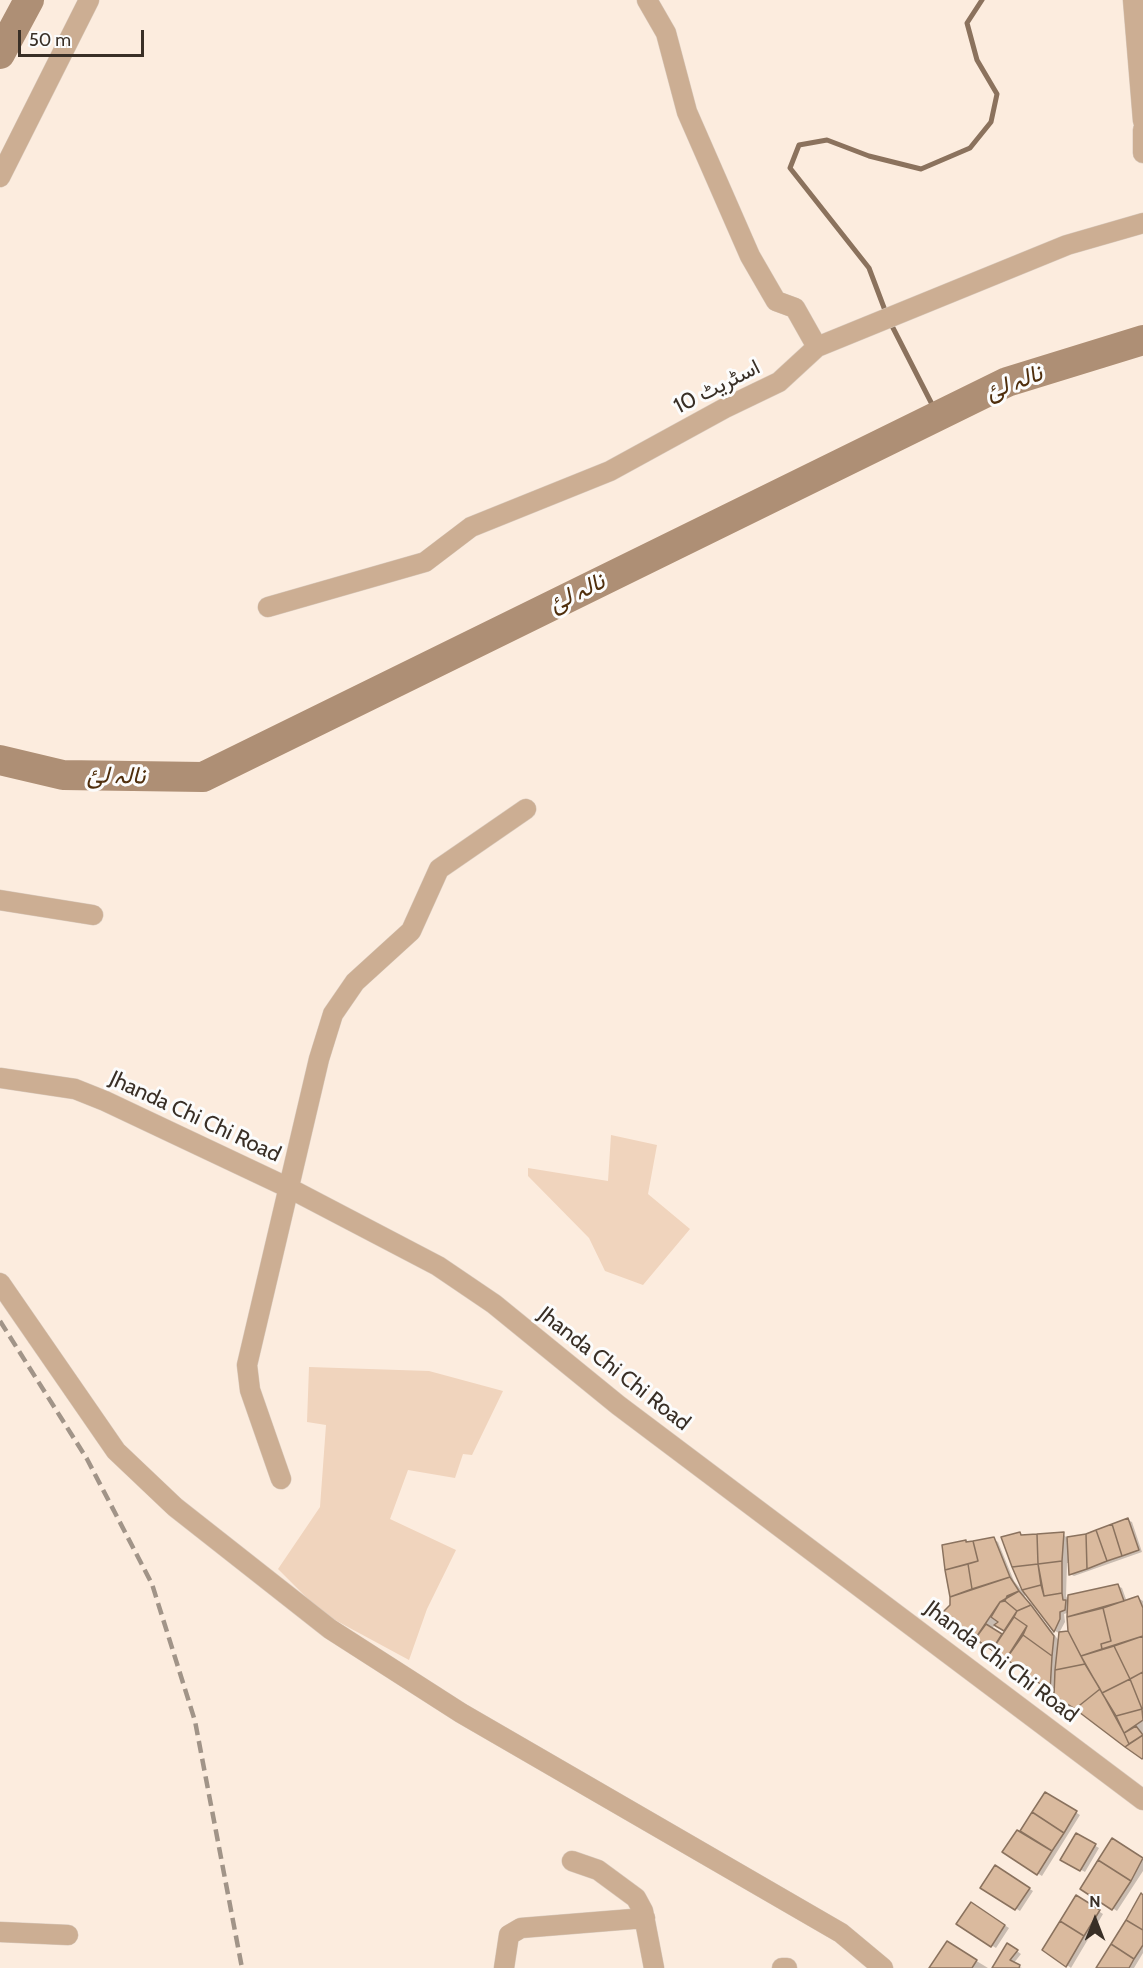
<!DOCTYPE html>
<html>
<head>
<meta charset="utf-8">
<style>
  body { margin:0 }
  #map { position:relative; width:1143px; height:1968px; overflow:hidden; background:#fcecde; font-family:Cabin,sans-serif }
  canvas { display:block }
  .north { position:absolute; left:1065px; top:1890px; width:60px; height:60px; -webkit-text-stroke:4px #fcfcfc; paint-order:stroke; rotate:0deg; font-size:16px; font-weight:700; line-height:24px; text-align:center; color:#392f26 }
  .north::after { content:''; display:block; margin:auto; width:21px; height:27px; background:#392f26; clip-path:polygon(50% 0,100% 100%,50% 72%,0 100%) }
  .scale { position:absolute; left:18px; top:30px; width:126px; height:27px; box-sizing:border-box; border:3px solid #392f26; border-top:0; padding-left:8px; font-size:18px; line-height:21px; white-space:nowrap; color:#392f26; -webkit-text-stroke:4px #fcfcfc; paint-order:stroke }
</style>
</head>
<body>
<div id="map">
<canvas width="1143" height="1968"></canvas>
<div class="north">N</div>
<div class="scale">50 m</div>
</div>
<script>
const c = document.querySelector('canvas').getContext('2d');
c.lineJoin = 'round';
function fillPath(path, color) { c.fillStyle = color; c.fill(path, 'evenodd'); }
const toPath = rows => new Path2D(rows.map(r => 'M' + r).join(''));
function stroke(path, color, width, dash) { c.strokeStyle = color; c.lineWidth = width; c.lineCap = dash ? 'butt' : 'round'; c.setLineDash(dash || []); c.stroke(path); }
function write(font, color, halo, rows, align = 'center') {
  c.font = font + ' Cabin,Vazirmatn,sans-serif'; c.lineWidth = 6; c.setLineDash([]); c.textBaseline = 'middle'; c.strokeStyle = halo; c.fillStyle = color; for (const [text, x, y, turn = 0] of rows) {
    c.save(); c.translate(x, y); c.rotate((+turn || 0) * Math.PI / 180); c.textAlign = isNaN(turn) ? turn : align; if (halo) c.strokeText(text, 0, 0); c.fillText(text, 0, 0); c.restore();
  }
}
const green = toPath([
  [611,1135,657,1145,648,1194,690,1229,643,1285,605,1271,589,1238,528,1176,528,1168,608,1181],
  [309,1367,429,1371,503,1391,472,1455,463,1454,455,1478,408,1470,390,1519,456,1550,427,1609,409,1660,322,1613,278,1569,320,1507,326,1425,307,1422]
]);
const shadow = toPath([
  [1128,1520,1132,1522,1142,1552,1074,1576,1070,1574,1070,1563,1067,1563,1066,1596,1070,1604,1118,1586,1122,1588,1127,1602,1138,1598,1143,1601,1143,1757,943,1614,951,1605,943,1546,993,1539,998,1542,1014,1581,1023,1592,1020,1534,1024,1536,1063,1534,1068,1539],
  [1027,1594,1055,1631,1061,1634,1060,1642,1024,1596],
  [1008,1596,1008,1599,995,1607,993,1605],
  [1070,1612,1070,1632,1059,1633,1065,1622,1064,1614],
  [998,1620,1001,1622,997,1625,1006,1631,1003,1636,992,1629],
  [1046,1794,1080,1815,1042,1876,1004,1852,1020,1833],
  [1076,1835,1099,1848,1085,1872,1062,1859],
  [1113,1840,1143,1859,1143,1871,1117,1911,1082,1888],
  [995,1867,1033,1891,1020,1911,982,1887],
  [1143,1894,1143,1953,1134,1968,1097,1968],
  [1076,1897,1103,1914,1071,1968,1067,1965],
  [971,1904,1009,1928,996,1948,958,1924],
  [947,1943,988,1968,931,1968],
  [1008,1945,1021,1954,1013,1964,1022,1968,994,1968]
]);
const stream = toPath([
  [886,313,869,268,790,168,799,145,827,140,869,156,921,169,970,148,991,122,997,94,977,60,967,23,982,0],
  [890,322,938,416]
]);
const river = toPath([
  [0,54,29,0],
  [0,760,63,775,203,777,1007,382,1143,340]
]);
const building = toPath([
  [1128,1518,1139,1550,1122,1556,1112,1524,1128,1518],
  [1112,1524,1122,1556,1107,1561,1096,1530,1112,1524],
  [1096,1530,1107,1561,1087,1569,1086,1534,1096,1530],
  [1020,1532,1021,1535,1037,1534,1038,1564,1012,1567,1001,1537,1020,1532],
  [1064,1532,1062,1561,1038,1564,1037,1534,1064,1532],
  [1086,1534,1087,1569,1069,1575,1067,1537,1086,1534],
  [994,1537,1010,1577,972,1589,968,1564,978,1561,973,1541,994,1537],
  [966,1540,966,1542,973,1541,978,1561,945,1570,942,1545,966,1540],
  [1062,1561,1062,1593,1044,1596,1038,1564,1062,1561],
  [968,1564,972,1589,950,1597,945,1570,968,1564],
  [1038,1564,1041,1585,1022,1590,1012,1567,1038,1564],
  [1010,1577,1019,1591,1000,1602,975,1639,941,1614,950,1605,950,1597,1010,1577],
  [1118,1584,1124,1601,1067,1617,1068,1595,1118,1584],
  [1041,1585,1044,1596,1062,1593,1063,1600,1066,1600,1065,1610,1060,1612,1060,1619,1054,1632,1022,1590,1041,1585],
  [1019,1591,1031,1605,1017,1611,1005,1601,1007,1596,1019,1591],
  [1138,1596,1143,1608,1143,1636,1102,1649,1101,1644,1111,1641,1103,1608,1138,1596],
  [1005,1601,1017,1611,1004,1631,994,1625,998,1622,991,1617,1000,1602,1005,1601],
  [1031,1605,1054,1636,1052,1656,1023,1635,1027,1626,1014,1617,1017,1611,1031,1605],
  [1103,1608,1111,1641,1101,1644,1102,1649,1081,1656,1068,1631,1067,1617,1103,1608],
  [1014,1617,1027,1626,1006,1659,992,1650,1014,1617],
  [986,1624,1002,1634,992,1650,975,1639,986,1624],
  [1068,1631,1085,1664,1055,1670,1059,1632,1068,1631],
  [1023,1635,1052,1656,1050,1691,1006,1659,1023,1635],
  [1143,1636,1143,1672,1130,1679,1114,1646,1143,1636],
  [1114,1646,1130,1679,1102,1693,1081,1656,1114,1646],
  [1085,1664,1100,1689,1075,1709,1054,1696,1055,1670,1085,1664],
  [1143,1672,1143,1708,1142,1709,1130,1679,1143,1672],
  [1130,1679,1142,1709,1116,1716,1102,1693,1130,1679],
  [1100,1689,1124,1733,1129,1744,1125,1747,1075,1709,1100,1689],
  [1142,1709,1143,1720,1124,1733,1116,1716,1142,1709],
  [1136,1726,1143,1735,1129,1744,1124,1733,1136,1726],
  [1143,1735,1143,1758,1142,1759,1125,1747,1143,1735],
  [1045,1792,1077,1811,1064,1833,1032,1812,1045,1792],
  [1032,1812,1064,1833,1052,1851,1020,1831,1032,1812],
  [1017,1830,1052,1851,1037,1875,1002,1852,1017,1830],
  [1076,1833,1096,1844,1080,1871,1060,1860,1076,1833],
  [1112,1838,1143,1858,1131,1881,1098,1860,1112,1838],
  [1098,1860,1131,1881,1112,1910,1080,1889,1098,1860],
  [995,1865,1030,1888,1015,1910,980,1888,995,1865],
  [1141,1893,1143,1895,1143,1930,1126,1920,1141,1893],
  [1076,1895,1100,1910,1084,1936,1060,1921,1076,1895],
  [971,1902,1005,1925,991,1947,956,1924,971,1902],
  [1126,1920,1143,1930,1143,1945,1134,1959,1111,1944,1126,1920],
  [1060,1921,1084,1936,1066,1967,1042,1950,1060,1921],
  [947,1941,977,1960,972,1968,929,1968,947,1941],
  [1007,1943,1018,1950,1010,1960,1020,1965,1019,1968,992,1968,1007,1943],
  [1111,1944,1134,1959,1129,1968,1096,1968,1111,1944]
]);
const minor = toPath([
  [1133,0,1143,121],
  [1143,130,1143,153],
  [0,177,89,0],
  [817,347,1067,245,1143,223],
  [268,607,425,562,471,527,610,471,725,408,779,382,817,347,795,308,776,301,750,256,687,112,666,33,647,0],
  [0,900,93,915],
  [0,1078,75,1089,105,1101,289,1188,438,1266,494,1304,618,1405,1143,1800],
  [0,1283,116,1451,175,1507,330,1629,461,1713,841,1933,883,1968],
  [281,1479,250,1390,247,1365,319,1059,333,1014,355,982,411,931,439,869,526,809],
  [572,1861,598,1870,636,1898,643,1911,654,1968],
  [0,1932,68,1935],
  [504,1968,509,1935,521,1928,645,1918],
  [782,1968,787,1968]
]);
const rail = toPath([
  [0,1321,87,1459,152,1584,195,1721,242,1968]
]);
const streetNames = [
  ["اسٹریٹ 10",717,387,-27],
  ["Jhanda Chi Chi Road",195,1117,25],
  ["Jhanda Chi Chi Road",614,1369,38],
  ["Jhanda Chi Chi Road",1001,1662,37]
];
const waterNames = [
  ["نالہ لئ",1014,383,-21],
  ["نالہ لئ",577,593,-26],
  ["نالہ لئ",116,776,1]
];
fillPath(green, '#f0d4bd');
fillPath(shadow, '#0003');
stroke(stream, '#8b725d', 5);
stroke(river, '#ae8f75', 30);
fillPath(building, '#daba9e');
stroke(building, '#8a725e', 1.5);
stroke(minor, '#d9cabd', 21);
stroke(minor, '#ccae93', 20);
stroke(rail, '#a19488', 4.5, [12, 6]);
write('22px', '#392f26', '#fcfcfc', streetNames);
write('italic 24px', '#4f2e0c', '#fcfcfc', waterNames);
</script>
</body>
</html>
